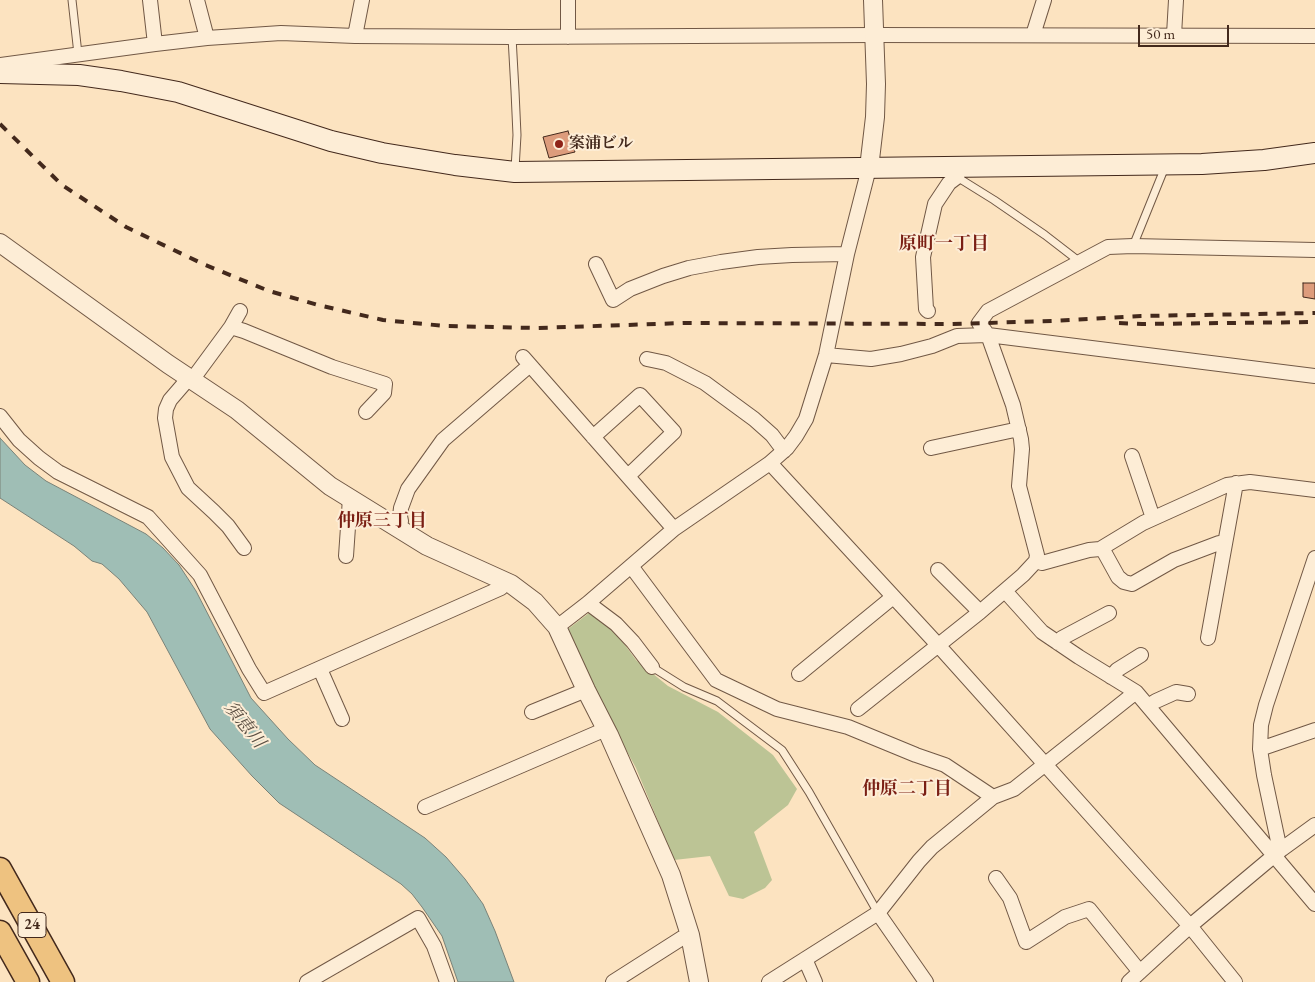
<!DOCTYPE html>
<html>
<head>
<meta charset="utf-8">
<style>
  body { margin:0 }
  #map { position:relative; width:1315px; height:982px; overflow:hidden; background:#fce3c0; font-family:"EB Garamond",serif }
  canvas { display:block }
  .scale { position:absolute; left:1138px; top:25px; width:91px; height:22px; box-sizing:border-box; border:2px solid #43291c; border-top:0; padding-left:6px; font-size:15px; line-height:18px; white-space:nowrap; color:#43291c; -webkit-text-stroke:4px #fdedd6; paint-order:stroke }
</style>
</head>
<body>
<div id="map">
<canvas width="1315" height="982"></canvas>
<div class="scale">50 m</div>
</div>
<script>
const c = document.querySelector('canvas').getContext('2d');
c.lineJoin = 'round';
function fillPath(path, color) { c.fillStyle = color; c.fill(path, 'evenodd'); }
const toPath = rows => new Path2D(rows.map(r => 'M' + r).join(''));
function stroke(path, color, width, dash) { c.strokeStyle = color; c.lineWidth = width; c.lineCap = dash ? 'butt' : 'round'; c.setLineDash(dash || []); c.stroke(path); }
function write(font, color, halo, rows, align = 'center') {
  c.font = font + ' "EB Garamond","Noto Serif JP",serif'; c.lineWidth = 4; c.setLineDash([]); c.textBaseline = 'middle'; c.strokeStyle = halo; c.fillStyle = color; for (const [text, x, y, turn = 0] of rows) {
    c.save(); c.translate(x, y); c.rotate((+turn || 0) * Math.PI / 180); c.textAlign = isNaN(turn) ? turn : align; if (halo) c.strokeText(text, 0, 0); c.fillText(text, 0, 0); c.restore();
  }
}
const green = toPath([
  [589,613,617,634,636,660,668,686,718,712,773,755,797,789,788,805,754,832,772,880,765,888,743,899,729,896,710,856,674,860,636,768,612,724,568,629]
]);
const water = toPath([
  [0,438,25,465,46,481,146,534,163,548,179,565,196,591,251,698,288,739,315,765,425,838,446,857,465,879,483,904,495,931,514,982,458,982,442,936,422,907,412,894,401,884,279,803,252,776,210,729,147,612,119,579,102,564,92,561,74,546,0,498,0,438]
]);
const building = toPath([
  [568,131,575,152,549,158,543,137,568,131],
  [1303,283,1315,283,1315,299,1303,297,1303,283]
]);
const service = toPath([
  [72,0,78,54],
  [512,37,515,91,517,135,515,169],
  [957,177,994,200,1045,235,1080,262],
  [1133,246,1165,167],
  [652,667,684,687,717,701,782,750,809,792,878,913]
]);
const minor = toPath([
  [150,0,155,44],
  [197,0,207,38],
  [568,0,568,37],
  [1033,35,1044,0],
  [1174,35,1176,0],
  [355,36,362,0],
  [0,65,155,44,207,38,281,33,355,36,512,37,873,35,1315,36],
  [596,264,613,300,630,289,663,276,689,268,721,262,758,257,792,255,847,254],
  [928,311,926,309,923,257,935,204,949,183,957,177,957,167],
  [231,327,244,331,332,367,385,384,384,393,366,412],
  [826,355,871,359,901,354,932,346,957,336,988,335,1315,376],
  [523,357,674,529],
  [647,359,666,363,705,383,754,419,772,435,784,451],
  [189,378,170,400,166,409,165,418,172,457,188,488,214,512,228,526,244,548],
  [192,380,231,327,240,311],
  [0,416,19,440,39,458,58,472,148,517,200,575,249,669,264,693,501,588,506,582],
  [593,437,640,395,674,432,628,476],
  [931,448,1019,429],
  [1132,456,1153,518],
  [770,463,938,645,1190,926,1235,982],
  [398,528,401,521,400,516,401,508,408,489,443,440,530,365],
  [1102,548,1118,577,1124,582,1132,584,1174,560,1219,543,1225,544],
  [346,556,350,498],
  [1036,561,1042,563,1089,550,1100,549,1143,523,1227,485,1250,482,1315,490],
  [631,566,716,680,777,709,848,727,916,755,945,765,993,797],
  [938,570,980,612],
  [1005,591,1042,632,1079,657,1136,692,1315,904],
  [588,603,616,624,633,642,652,667],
  [557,627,588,603,674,529,770,463,787,448,796,436,806,419,826,355,847,254,869,168],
  [1208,638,1236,483],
  [1058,643,1062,638,1109,613],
  [320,669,342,719],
  [799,674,893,597],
  [1111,677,1117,670,1141,655],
  [1148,706,1156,701,1176,692,1188,694],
  [858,709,980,612,1023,575,1036,561,1037,555,1019,486,1022,449,1021,439,1013,405,988,335,979,323,988,311,1108,247,1133,246,1315,250],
  [532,712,586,690],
  [1260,749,1315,730],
  [425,807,606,729],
  [1282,849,1278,841,1264,775,1260,749,1261,725,1266,705,1315,558],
  [996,878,1010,898,1026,942,1065,917,1089,909,1140,972],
  [878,913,926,982],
  [805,959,815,982],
  [307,982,418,918,434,946,447,982],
  [613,982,682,938,690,935],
  [769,982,878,913,919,861,932,847,993,797,1014,789,1136,692],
  [1129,982,1190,926,1282,849,1315,825]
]);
const tertiary = toPath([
  [869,168,875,117,876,84,873,0],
  [0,243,168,364,237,410,330,486,427,546,511,584,535,602,557,627,586,690,609,735,671,875,690,935,699,982]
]);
const secondary = toPath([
  [0,73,79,75,121,81,178,92,331,141,382,153,455,165,515,172,1202,164,1264,160,1315,153]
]);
const primary = toPath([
  [0,869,63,982],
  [0,932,28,982]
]);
const rail = toPath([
  [0,124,62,185,126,227,203,264,269,291,318,305,383,320,445,326,538,328,684,323,950,324,1054,321,1141,316,1315,313],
  [1119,323,1142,324,1315,322]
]);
const markers = [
  [559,144,5,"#8f2418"]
];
const shields = [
  [32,925,28]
];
const shieldNames = [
  ["24",32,925]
];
const poiNames = [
  ["案浦ビル",569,144]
];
const neighbourhoodNames = [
  ["原町一丁目",944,244],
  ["仲原三丁目",382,521],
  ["仲原二丁目",907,789]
];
const waterNames = [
  ["須恵川",244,725,51]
];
fillPath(green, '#bcc495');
fillPath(water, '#9fbeb5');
stroke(water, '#7a8278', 1);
fillPath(building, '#dd9c7c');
stroke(building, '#43291c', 1);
stroke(service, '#715845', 9);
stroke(minor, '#715845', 16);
stroke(tertiary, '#715845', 20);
stroke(secondary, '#43291c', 22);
stroke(primary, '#43291c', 25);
stroke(service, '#fdedd6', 7);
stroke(minor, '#fdedd6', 14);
stroke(tertiary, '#fdedd6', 18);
stroke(secondary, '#fdedd6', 20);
stroke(primary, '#eec280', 22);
stroke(rail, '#43291c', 4, [9, 9]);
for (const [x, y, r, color] of markers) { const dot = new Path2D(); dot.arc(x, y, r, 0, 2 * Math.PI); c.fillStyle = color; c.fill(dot); stroke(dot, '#fdedd6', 2); }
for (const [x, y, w] of shields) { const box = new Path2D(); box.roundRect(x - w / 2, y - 12.5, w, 25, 4); c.fillStyle = '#fdedd6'; c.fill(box); stroke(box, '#43291c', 1); }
write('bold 15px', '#43291c', null, shieldNames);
write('bold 16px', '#43291c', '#fdedd6', poiNames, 'left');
write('bold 18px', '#7a1f14', '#fdedd6', neighbourhoodNames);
write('italic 18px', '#5a4e42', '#fdedd6', waterNames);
</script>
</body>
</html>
